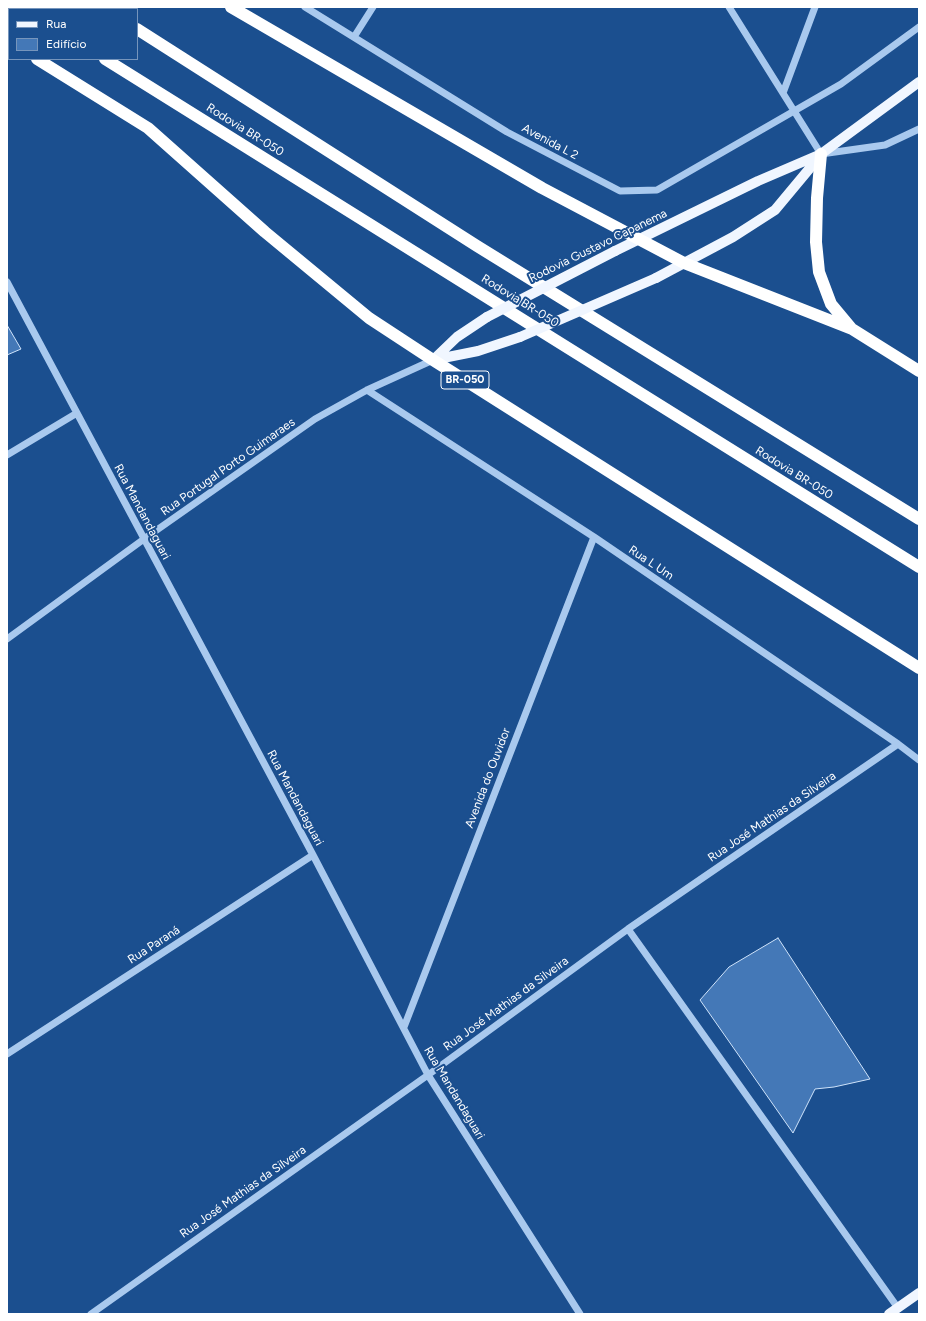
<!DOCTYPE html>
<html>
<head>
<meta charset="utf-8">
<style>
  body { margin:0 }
  #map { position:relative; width:926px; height:1321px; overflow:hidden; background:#1b4f8f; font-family:Figtree,sans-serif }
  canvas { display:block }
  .frame { position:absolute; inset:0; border:8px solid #fff; pointer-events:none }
  .legend { position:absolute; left:8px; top:8px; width:130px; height:52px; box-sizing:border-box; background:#1b4f8f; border:1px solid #7695bc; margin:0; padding:5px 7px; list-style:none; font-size:12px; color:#fff }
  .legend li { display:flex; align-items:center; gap:8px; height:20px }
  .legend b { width:20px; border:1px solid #7695bc }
</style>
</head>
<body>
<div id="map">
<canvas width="926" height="1321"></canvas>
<div class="frame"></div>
<ul class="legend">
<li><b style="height:5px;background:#f0f6ff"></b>Rua</li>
<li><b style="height:11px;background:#4478b7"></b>Edifício</li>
</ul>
</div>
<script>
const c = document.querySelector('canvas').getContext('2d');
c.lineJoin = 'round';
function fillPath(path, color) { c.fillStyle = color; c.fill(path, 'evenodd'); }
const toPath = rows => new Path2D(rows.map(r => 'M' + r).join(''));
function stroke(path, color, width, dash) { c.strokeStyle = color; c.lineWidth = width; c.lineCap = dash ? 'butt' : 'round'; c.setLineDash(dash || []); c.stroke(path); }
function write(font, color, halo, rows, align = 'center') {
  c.font = font + ' Figtree,sans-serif'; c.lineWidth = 4; c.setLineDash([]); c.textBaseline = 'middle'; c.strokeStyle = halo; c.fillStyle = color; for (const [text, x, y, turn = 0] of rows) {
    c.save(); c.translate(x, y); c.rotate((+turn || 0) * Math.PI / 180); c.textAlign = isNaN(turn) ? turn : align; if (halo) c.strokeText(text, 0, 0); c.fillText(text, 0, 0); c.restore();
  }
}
const building = toPath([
  [7,325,21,349,7,355,7,325],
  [778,938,870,1079,834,1087,815,1089,793,1133,700,1000,729,967,778,938]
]);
const minor = toPath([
  [305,7,507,132,620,191,657,190,841,84,919,27],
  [729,7,821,154,885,145,919,129],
  [354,37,373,7],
  [783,93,815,7],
  [7,282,313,855,428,1075,580,1314],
  [367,390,594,537,898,744,919,760],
  [7,455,77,413],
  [7,639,144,539,315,419,367,390,433,360],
  [628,929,898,1308],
  [404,1027,594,537],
  [7,1054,313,855],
  [91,1314,428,1075,628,929,898,744]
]);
const major = toPath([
  [615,251,758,181,821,154,919,82],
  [656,278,733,237,775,210,820,156],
  [433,360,478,351,520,337],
  [433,360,457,337,487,317],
  [889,1314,919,1293]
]);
const highway = toPath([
  [22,7,25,9],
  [102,7,105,9],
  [231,7,542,188,684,263,852,329,919,371],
  [137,29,477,246,919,519],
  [7,41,9,42],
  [37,59,148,128,265,232,369,318,433,360,919,668],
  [105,59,919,567],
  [821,154,817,198,816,242,819,272,831,304,851,328]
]);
const majorBridge = toPath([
  [487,317,615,251],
  [520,337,656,278]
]);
const shields = [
  [465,380,48]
];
const shieldNames = [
  ["BR-050",465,380]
];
const streetNames = [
  ["Rodovia BR-050",245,130,32],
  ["Avenida L 2",550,142,28],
  ["Rodovia Gustavo Capanema",598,246,-26],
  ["Rodovia BR-050",520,301,32],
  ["Rua Portugal Porto Guimaraes",228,467,-35],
  ["Rodovia BR-050",794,473,32],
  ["Rua Mandandaguari",142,512,62],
  ["Rua L Um",651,563,34],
  ["Avenida do Ouvidor",488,778,-69],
  ["Rua Mandandaguari",295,798,62],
  ["Rua José Mathias da Silveira",772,817,-34],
  ["Rua Paraná",154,945,-33],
  ["Rua José Mathias da Silveira",506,1004,-36],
  ["Rua Mandandaguari",454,1093,59],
  ["Rua José Mathias da Silveira",243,1192,-35]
];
fillPath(building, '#4478b7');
stroke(building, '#cfe3fa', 1);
stroke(minor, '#a9c9ee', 7);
stroke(major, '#f0f6ff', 10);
stroke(highway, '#fff', 12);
stroke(majorBridge, '#f0f6ff', 10);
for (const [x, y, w] of shields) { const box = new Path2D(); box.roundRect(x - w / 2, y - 9, w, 18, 3); c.fillStyle = '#1b4f8f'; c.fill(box); stroke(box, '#fff', 1); }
write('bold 11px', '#fff', null, shieldNames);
write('12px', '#fff', '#1b4f8f', streetNames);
</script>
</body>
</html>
